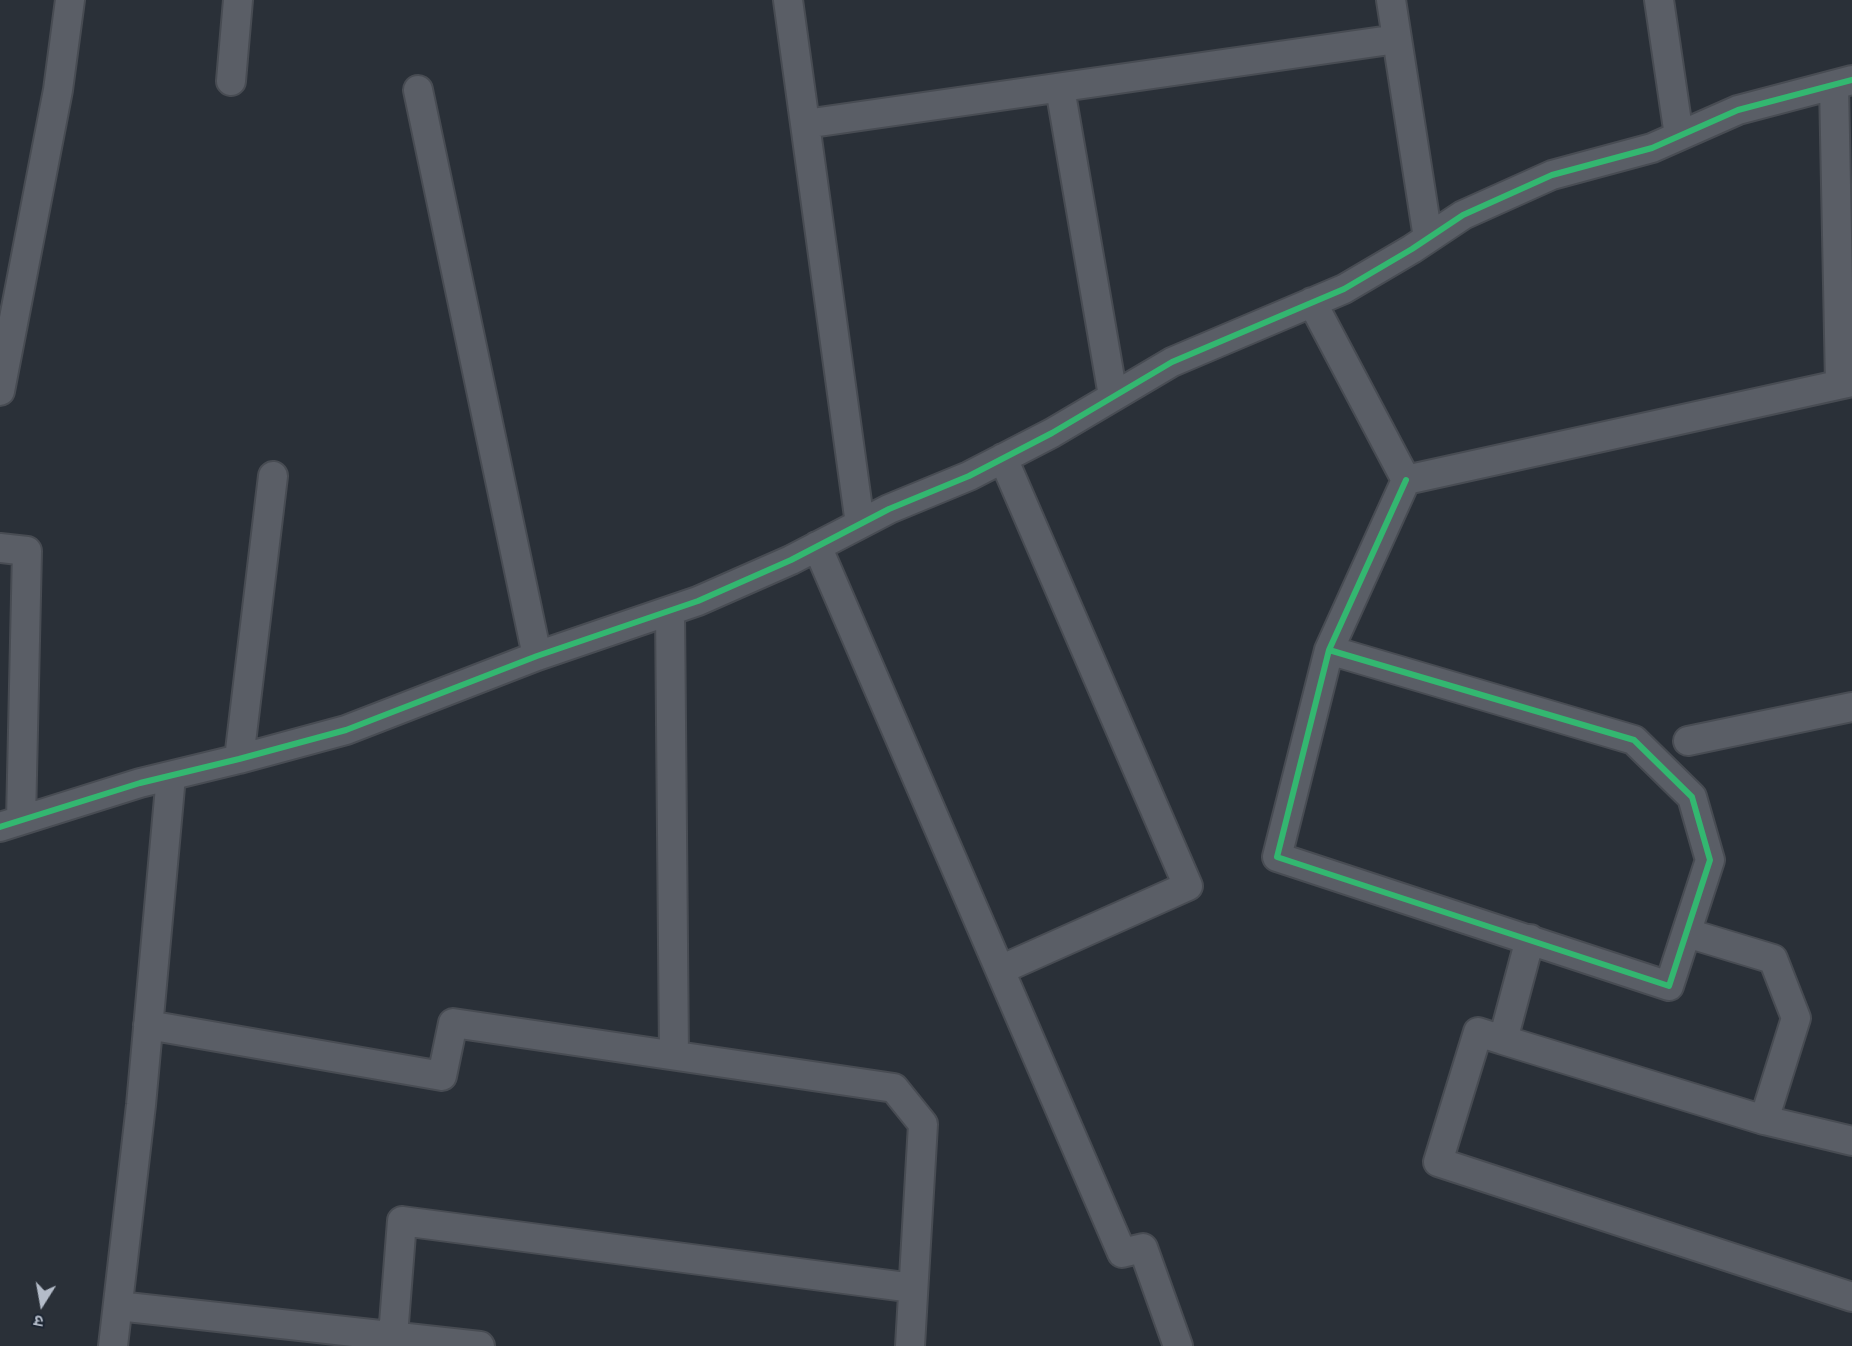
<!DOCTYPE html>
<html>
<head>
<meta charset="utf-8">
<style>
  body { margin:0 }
  #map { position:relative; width:1852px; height:1346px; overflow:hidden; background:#2a3038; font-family:"IBM Plex Sans","Noto Sans Devanagari",sans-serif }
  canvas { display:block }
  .north { position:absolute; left:12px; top:1274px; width:60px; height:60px; -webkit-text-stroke:4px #1d2633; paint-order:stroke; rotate:191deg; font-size:16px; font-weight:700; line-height:24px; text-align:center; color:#b4bcc9 }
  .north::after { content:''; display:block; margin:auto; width:21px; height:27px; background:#b4bcc9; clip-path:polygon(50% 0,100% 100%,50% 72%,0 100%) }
</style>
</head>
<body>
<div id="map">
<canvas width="1852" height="1346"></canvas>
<div class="north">उ</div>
</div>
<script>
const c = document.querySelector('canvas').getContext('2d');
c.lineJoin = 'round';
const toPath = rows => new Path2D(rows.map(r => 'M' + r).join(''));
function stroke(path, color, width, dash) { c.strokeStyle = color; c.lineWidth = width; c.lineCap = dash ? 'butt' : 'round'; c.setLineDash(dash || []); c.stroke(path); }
const minor = toPath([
  [788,0,860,524],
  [1391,0,1428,238],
  [1659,0,1679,136],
  [231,81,238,0],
  [1834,85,1840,384],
  [1060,88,1113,396],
  [418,90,537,656],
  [805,124,1397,39],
  [1312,302,1406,480],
  [0,391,58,90,70,0],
  [1406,480,1852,382],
  [817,546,1122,1253,1143,1248,1178,1346],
  [0,548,27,551,21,820],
  [670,611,674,1055],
  [1329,650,1277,857,1669,986,1710,860,1692,797,1634,740,1329,650,1406,480],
  [1688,741,1852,707],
  [239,759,273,476],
  [0,827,140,783,239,759,346,730,537,656,698,601,791,560,889,509,969,476,1052,433,1172,362,1344,289,1412,249,1463,215,1552,175,1652,148,1738,110,1852,80],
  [1530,939,1503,1040,1764,1120,1796,1018,1773,959,1687,933],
  [1000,970,1188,886,1003,458],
  [148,1025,442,1076,453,1023,894,1088,923,1124,910,1346],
  [1503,1040,1478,1032,1438,1162,1852,1297],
  [1764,1120,1852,1141],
  [118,1306,480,1346],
  [393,1336,402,1221,913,1288],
  [113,1346,141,1105,171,776]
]);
const cycleway = toPath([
  [1329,650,1277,857,1669,986,1710,860,1692,797,1634,740,1329,650,1406,480],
  [0,827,140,783,239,759,346,730,537,656,698,601,791,560,889,509,969,476,1052,433,1172,362,1344,289,1412,249,1463,215,1552,175,1652,148,1738,110,1852,80]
]);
stroke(minor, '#484c53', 32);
stroke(minor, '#5a5e66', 28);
stroke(cycleway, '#33b770', 6);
</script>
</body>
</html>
